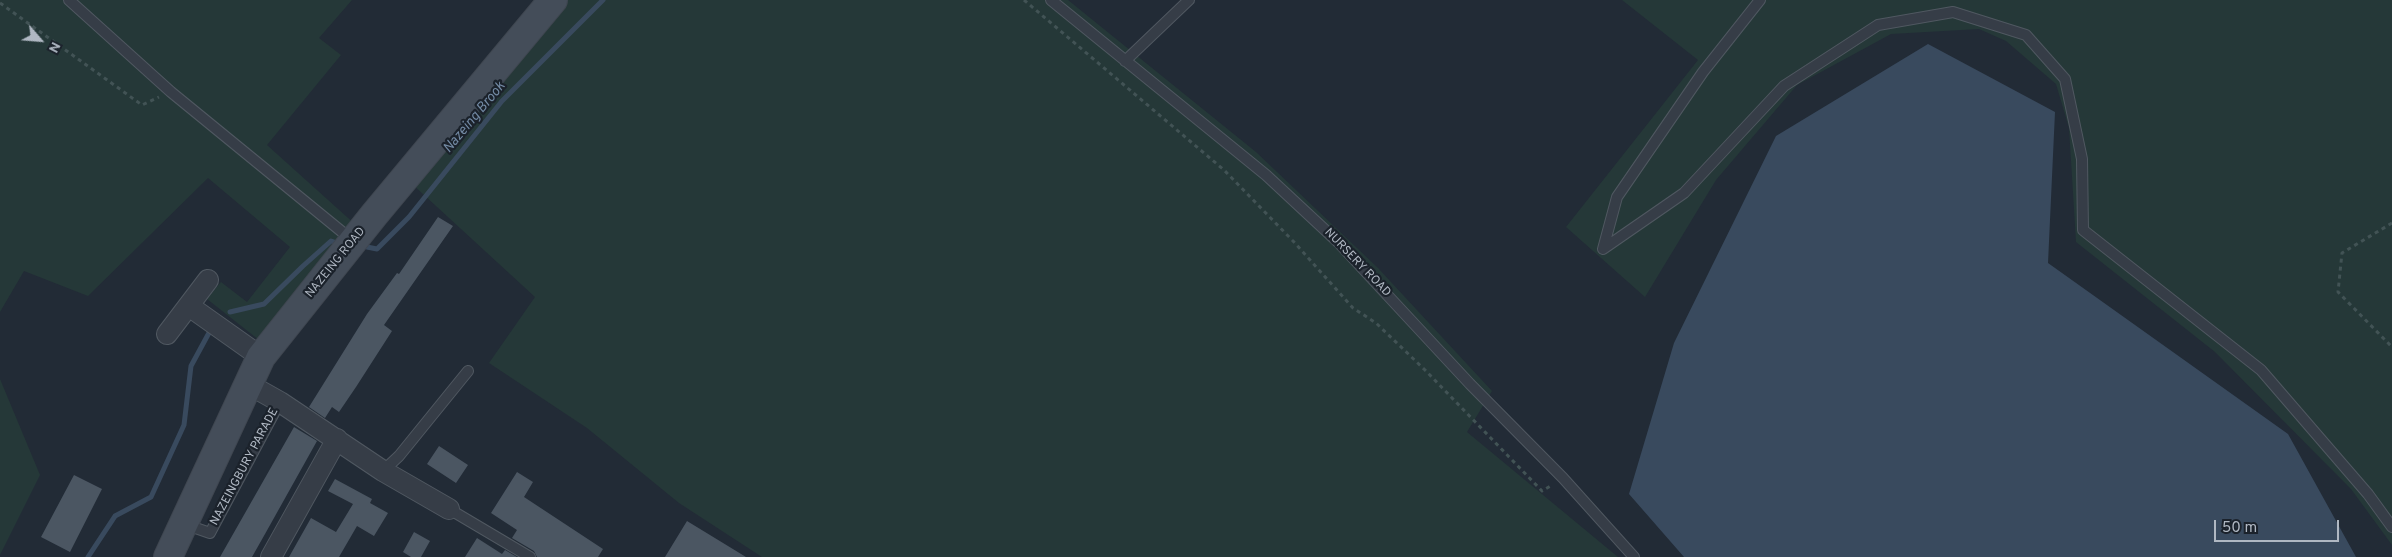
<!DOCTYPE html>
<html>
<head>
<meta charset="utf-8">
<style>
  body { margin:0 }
  #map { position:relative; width:2392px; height:557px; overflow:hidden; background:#222b36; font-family:Overpass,sans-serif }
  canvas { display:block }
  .north { position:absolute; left:15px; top:15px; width:50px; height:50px; -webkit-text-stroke:4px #1b222b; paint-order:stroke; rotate:117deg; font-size:14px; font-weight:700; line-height:20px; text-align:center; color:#b0b8c3 }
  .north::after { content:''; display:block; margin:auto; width:18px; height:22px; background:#b0b8c3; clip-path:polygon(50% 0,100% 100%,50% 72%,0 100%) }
  .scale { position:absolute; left:2214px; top:520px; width:125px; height:22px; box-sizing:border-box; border:2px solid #b0b8c3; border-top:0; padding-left:6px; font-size:15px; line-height:18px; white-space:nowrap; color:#b0b8c3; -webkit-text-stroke:4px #1b222b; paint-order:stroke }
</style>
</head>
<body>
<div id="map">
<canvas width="2392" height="557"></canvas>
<div class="north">N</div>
<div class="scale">50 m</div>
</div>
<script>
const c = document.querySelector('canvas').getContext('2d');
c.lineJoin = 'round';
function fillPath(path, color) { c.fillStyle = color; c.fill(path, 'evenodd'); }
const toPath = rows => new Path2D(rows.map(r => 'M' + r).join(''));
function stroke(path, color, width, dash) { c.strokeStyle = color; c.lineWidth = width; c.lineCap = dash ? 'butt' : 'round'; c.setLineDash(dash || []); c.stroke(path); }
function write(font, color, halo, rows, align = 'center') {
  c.font = font + ' Overpass,sans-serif'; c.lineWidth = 4.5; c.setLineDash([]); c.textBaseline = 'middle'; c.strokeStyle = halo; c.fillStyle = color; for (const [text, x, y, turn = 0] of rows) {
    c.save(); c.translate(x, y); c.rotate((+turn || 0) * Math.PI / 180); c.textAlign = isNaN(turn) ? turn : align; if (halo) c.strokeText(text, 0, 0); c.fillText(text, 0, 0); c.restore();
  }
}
const green = toPath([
  [0,0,352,0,319,38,341,55,267,145,357,226,259,340,207,299,221,282,247,302,290,247,208,178,88,296,24,271,0,312],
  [541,0,1068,0,1256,152,1378,268,1492,391,1467,432,1618,557,762,557,679,503,587,428,489,363,535,297,399,172],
  [1622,0,2392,0,2392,545,2351,489,2215,352,2076,242,2069,128,2056,84,2006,41,1979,29,1891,34,1797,85,1716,180,1645,297,1566,227,1698,60],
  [0,379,40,475,0,555]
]);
const water = toPath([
  [1928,44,2055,112,2048,263,2288,434,2356,557,1684,557,1629,494,1674,343,1776,136]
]);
const stream = toPath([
  [367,247,377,249,409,217,502,101,603,0],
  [230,312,264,304,303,266,331,241,334,242],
  [88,557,115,516,151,497,184,425,191,366,210,331]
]);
const building = toPath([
  [438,217,453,226,384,325,392,331,356,387,339,412,332,407,325,418,309,407,367,314,397,273,399,274],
  [294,427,317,441,265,534,252,557,220,557],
  [439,446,468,465,456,483,427,464],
  [517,472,533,482,524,497,603,549,598,557,537,557,534,551,512,538,517,530,491,513],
  [74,475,102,489,70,552,41,537],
  [335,479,372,499,370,503,388,513,374,536,357,526,339,557,289,557,311,518,336,532,353,504,328,491],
  [687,521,746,557,665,557],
  [414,532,430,541,421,557,411,557,403,552],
  [477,538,502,554,505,550,517,557,465,557]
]);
const path = toPath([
  [1024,0,1224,170,1293,241,1353,308,1376,323,1425,370,1542,491,1552,485],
  [0,3,142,105,159,97],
  [2392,223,2342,253,2338,292,2392,347]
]);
const lane = toPath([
  [69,0,171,92,352,240],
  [1051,0,1266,175,1338,242,1470,384,1563,478,1634,557],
  [1760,0,1703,72,1617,197,1603,249,1684,193,1784,86,1878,25,1953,12,2026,35,2065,79,2082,159,2083,230,2261,370,2368,494,2392,527],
  [1125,61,1189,0],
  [383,471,399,456,468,371],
  [449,509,530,557],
  [184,524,210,533,280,402]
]);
const street = toPath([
  [189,306,261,357],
  [167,334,208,280],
  [248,384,280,402,383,471,449,509],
  [271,557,337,439]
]);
const secondary = toPath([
  [168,557,261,357,374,215,553,0]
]);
const streetNames = [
  ["NAZEING ROAD",336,263,-51],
  ["NURSERY ROAD",1357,263,46],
  ["NAZEINGBURY PARADE",245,467,-62]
];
const waterNames = [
  ["Nazeing Brook",475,118,-50]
];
fillPath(green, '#253838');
fillPath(water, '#394a5e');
stroke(stream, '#394a5e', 5);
fillPath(building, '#4b5662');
stroke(lane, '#505861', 12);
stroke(street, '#505861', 22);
stroke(secondary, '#3f4650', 30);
stroke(path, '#425355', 3, [4, 4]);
stroke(lane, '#363d47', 10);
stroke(street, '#363d47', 20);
stroke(secondary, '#444d59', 28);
write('12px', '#b0b8c3', '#1b222b', streetNames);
write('italic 14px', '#738aa4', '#1b222b', waterNames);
</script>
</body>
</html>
